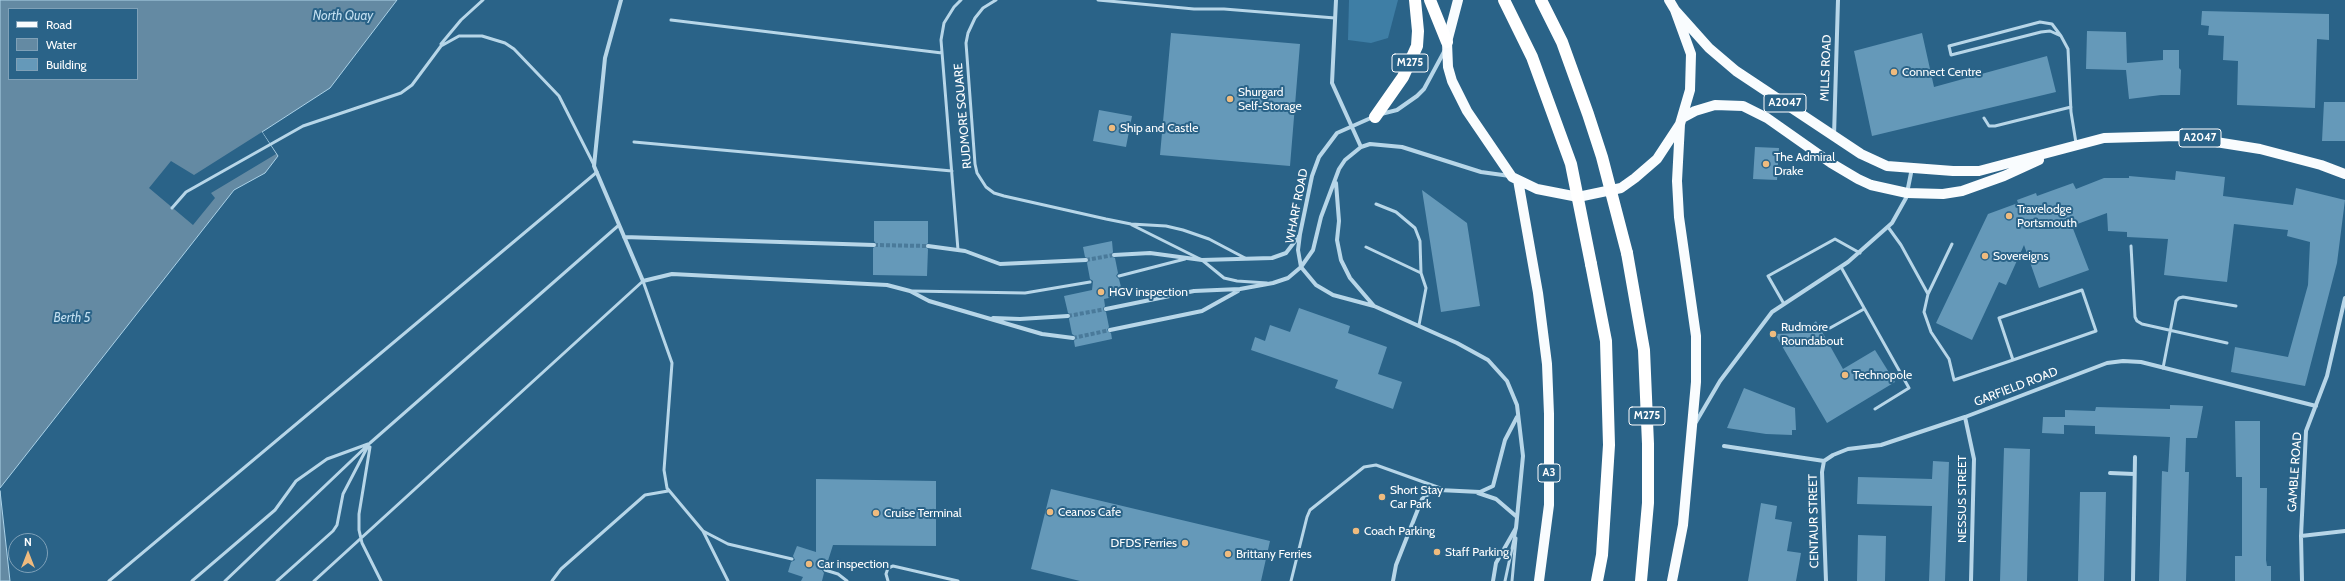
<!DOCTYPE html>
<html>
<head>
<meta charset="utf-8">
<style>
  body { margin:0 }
  #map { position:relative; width:2345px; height:581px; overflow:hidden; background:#2a6388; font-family:Cabin,sans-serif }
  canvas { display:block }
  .legend { position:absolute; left:8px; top:8px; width:130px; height:72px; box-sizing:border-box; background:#2a6388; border:1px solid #7fa1b8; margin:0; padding:5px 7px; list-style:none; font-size:12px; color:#fff }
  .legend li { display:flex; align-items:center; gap:8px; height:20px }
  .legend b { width:20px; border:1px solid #7fa1b8 }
  .north { position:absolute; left:8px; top:533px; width:40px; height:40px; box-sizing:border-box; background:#2a6388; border:1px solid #7fa1b8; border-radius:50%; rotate:0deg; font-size:11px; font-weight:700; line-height:16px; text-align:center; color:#fff }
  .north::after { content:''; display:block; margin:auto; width:14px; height:18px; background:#efbb7e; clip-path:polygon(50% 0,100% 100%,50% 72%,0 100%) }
</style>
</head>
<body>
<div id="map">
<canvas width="2345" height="581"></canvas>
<ul class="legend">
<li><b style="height:5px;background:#f9fcfe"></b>Road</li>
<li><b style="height:11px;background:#648aa3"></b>Water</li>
<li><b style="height:11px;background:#6599b9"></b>Building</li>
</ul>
<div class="north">N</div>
</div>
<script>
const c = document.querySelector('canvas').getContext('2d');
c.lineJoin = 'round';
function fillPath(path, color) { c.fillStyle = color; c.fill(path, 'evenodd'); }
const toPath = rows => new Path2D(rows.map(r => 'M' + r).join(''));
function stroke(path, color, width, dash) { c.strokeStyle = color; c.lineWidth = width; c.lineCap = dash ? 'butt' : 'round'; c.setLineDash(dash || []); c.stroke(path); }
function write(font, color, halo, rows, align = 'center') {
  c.font = font + ' Cabin,sans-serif'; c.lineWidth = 4; c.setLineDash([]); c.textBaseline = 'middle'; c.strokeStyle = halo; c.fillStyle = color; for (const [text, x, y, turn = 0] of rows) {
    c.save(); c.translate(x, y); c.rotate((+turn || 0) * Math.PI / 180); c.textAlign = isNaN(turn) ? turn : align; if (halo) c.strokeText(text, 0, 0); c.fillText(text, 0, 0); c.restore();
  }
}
const green = toPath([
  [1349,0,1398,0,1388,38,1371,43,1348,40]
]);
const water = toPath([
  [0,0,397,0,330,88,262,132,278,156,265,173,234,190,0,488,0,0],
  [9,9,137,9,137,79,9,79,9,9],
  [0,491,10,581,0,581,0,491]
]);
const pier = toPath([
  [262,132,276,154,211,193,215,198,193,225,149,188,171,161,194,175]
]);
const building = toPath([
  [2202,11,2329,14,2329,40,2317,39,2315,108,2237,105,2238,61,2223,60,2224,36,2208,35,2209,26,2201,25],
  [2087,31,2126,32,2127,63,2163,60,2163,50,2179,50,2179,68,2181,70,2180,95,2161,95,2129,99,2126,70,2086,69],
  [1171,33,1300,44,1290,166,1160,155],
  [1922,33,1934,87,2047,56,2056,92,1872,136,1854,51],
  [2324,102,2345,102,2345,141,2322,141],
  [1099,110,1132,116,1126,147,1093,141],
  [1755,147,1779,148,1777,180,1753,179],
  [2176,171,2225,177,2223,196,2293,205,2296,188,2345,200,2337,263,2305,386,2231,372,2235,347,2288,357,2308,285,2310,242,2287,236,2288,230,2234,224,2227,282,2164,275,2168,239,2127,237,2127,232,2108,231,2107,213,2072,226,2089,270,2039,288,2024,245,2006,285,1999,282,1972,340,1936,323,1988,214,2018,203,2017,200,2036,193,2037,196,2073,183,2076,189,2104,178,2129,178,2129,176,2175,180],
  [1422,190,1467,223,1480,306,1441,312],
  [874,221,928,221,928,243,925,246,928,249,927,276,873,275,873,248,877,245,874,241],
  [1112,241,1113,252,1111,256,1115,258,1118,273,1116,276,1119,279,1123,295,1104,299,1105,306,1103,309,1106,312,1109,327,1107,330,1111,333,1112,339,1075,347,1074,341,1076,337,1072,334,1069,319,1071,315,1068,313,1064,296,1092,290,1093,281,1090,279,1087,263,1089,259,1085,257,1083,247],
  [1299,308,1350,326,1348,333,1387,347,1378,374,1402,382,1393,409,1335,388,1338,380,1251,350,1255,337,1265,341,1270,325,1290,332],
  [1816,321,1843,369,1875,350,1895,382,1827,423,1775,334,1802,333],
  [1744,388,1795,408,1796,430,1792,430,1792,435,1766,434,1727,428],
  [2170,405,2203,406,2197,438,2186,438,2185,472,2189,472,2186,581,2159,581,2162,471,2168,472,2170,437,2095,434,2095,426,2064,425,2064,434,2042,433,2043,417,2065,417,2065,410,2095,411,2096,407,2170,409],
  [2235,421,2260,421,2260,488,2267,488,2266,560,2267,566,2271,566,2271,581,2235,581,2235,556,2242,556,2242,477,2236,477],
  [2004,448,2030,449,2027,581,2000,581],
  [1933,461,1949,462,1945,581,1929,581,1932,506,1857,504,1858,477,1932,479],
  [816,479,936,481,936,546,833,545,826,567,822,570,824,573,822,581,801,581,803,577,788,572,791,562,795,560,793,556,797,546,816,552],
  [1051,489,1270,541,1261,581,1080,581,1031,569],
  [2080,492,2106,492,2104,581,2078,581],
  [1761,503,1777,506,1775,519,1792,522,1787,551,1801,553,1796,581,1748,581],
  [1858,535,1886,536,1885,581,1857,581]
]);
const streetTunnel = toPath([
  [874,245,928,246],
  [1086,260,1114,255],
  [1068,316,1106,309],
  [1073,338,1110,330]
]);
const lane = toPath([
  [996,0,983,8,975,18,968,33,966,43,975,164,977,173,986,187,994,193,1004,196,1106,219,1131,224,1166,226,1183,230,1209,239,1245,258],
  [1098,0,1194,9,1224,9,1335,18],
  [671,20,942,53],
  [2061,36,2050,31,2041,32,1951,55,1949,46,2040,22,2052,24,2061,36,2068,49,2071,112,2076,143],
  [441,44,461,20,483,0],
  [1984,118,1989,126,1995,126,2071,107],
  [634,142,952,171],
  [1376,204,1396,212,1415,228,1420,241,1421,273],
  [172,208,186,192,303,126,401,93,412,85,441,46,459,36,482,36,505,43,514,49,559,96,594,165],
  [1132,225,1202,260,1224,278,1237,281,1267,283],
  [1888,227,1901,245,1928,294,1924,312,1931,332,1949,359,1954,380,2013,360,2096,331,2082,290,1999,318,2013,360],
  [2131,246,2135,317,2137,321,2142,324,2227,343],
  [1366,247,1421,273,1426,288,1419,325],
  [958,250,941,40,944,23,954,7,961,0],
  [1841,267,1909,388,1875,409],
  [1119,276,1185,259],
  [912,291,1025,293,1090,282],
  [1928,294,1952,244],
  [1784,304,1768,276,1835,239,1860,253],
  [1830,328,1864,309],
  [2163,368,2176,301,2179,298,2183,297,2236,306],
  [370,447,359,514,359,530,362,543,381,581],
  [703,531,728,581],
  [825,570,838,574,847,581],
  [109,581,597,172],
  [192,581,275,510,296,481,327,459,368,444],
  [225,581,370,443,619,225],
  [277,581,333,531,337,525,343,494,368,446],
  [314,581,643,281,672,363,664,470,667,488,703,531,728,544,792,559],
  [552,581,561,569,645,495,668,491],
  [888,581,886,574,888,568,893,566,958,581],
  [1291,581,1307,517,1310,510,1364,467,1376,465,1443,489],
  [1505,581,1516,530],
  [1512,581,1516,538]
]);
const street = toPath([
  [621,0,605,58,594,166,643,281,672,274,887,285,910,291,929,301,1042,334,1073,338],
  [1336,0,1332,83,1361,147],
  [1381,114,1397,110,1417,96,1424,89,1445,50],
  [1373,117,1337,133,1319,157,1312,176,1300,234,1298,250,1301,267,1316,285,1333,295,1374,306,1457,343,1488,360,1507,381,1517,405,1523,456,1516,528,1496,563,1493,581],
  [1834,136,1838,0],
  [1336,183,1339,221,1337,240,1341,260,1350,278,1374,306],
  [624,237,874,245],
  [928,246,965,251,1000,264,1086,260],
  [1114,255,1150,253,1202,260,1272,258,1286,253,1299,236],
  [1106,309,1194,291,1240,289,1273,283,1288,278,1301,267,1313,250,1321,217,1339,169,1345,160,1361,147,1370,144,1402,147,1481,172,1510,176],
  [993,318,1020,319,1068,316],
  [1110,330,1202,311,1238,291],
  [1965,417,1974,459,1971,581],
  [1696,422,1720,381,1772,312,1848,262,1892,223,1906,198,1912,168],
  [1724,446,1824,461,1833,455,1848,449,1881,445,1965,417,2107,363,2123,361,2141,362,2316,406],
  [1824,461,1822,472,1826,581],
  [2110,473,2134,474],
  [1478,493,1496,499,1517,517],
  [2301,536,2345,531],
  [1393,581,1396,565,1422,499,1427,495,1439,490,1480,492,1493,486,1505,440,1517,417],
  [2133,581,2135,457],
  [2302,581,2301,536,2306,431,2327,376,2345,298]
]);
const primary = toPath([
  [1458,0,1447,42,1448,67,1452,81,1467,111,1512,177,1537,189,1578,197,1621,188,1635,178,1657,159,1680,124,1690,90,1691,54,1675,10,1669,0],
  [1675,10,1709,48,1736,71,1861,154,1887,166,1953,171,1979,171,2104,138,2178,136,2260,149,2321,165,2345,174],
  [1682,118,1695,111,1715,105,1743,106,1767,118,1831,163,1858,179,1871,185,1907,193,1943,194,1962,191,2004,176,2039,160],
  [1518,180,1538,293,1547,364,1549,414,1549,505,1539,581],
  [1672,581,1683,525,1696,382,1696,336,1679,217,1677,181,1680,124]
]);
const highway = toPath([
  [1430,0,1447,42],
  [1375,117,1403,77,1417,46,1418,31,1415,0],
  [1627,253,1644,350,1648,444,1648,503,1641,581],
  [1591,264,1606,341,1609,445,1602,555,1597,581]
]);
const highwayBridge = toPath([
  [1504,0,1532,57,1571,164,1591,264],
  [1541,0,1562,42,1588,114,1602,157,1627,253]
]);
const markers = [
  [1894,72,4,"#efbb7e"],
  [1230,99,4,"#efbb7e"],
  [1112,128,4,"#efbb7e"],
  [1766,164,4,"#efbb7e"],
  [2009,216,4,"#efbb7e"],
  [1985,256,4,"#efbb7e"],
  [1101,292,4,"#efbb7e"],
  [1773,334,4,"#efbb7e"],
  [1845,375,4,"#efbb7e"],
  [1382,497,4,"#efbb7e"],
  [1050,512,4,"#efbb7e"],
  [876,513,4,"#efbb7e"],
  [1356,531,4,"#efbb7e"],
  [1185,543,4,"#efbb7e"],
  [1437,552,4,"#efbb7e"],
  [1228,554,4,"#efbb7e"],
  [809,564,4,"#efbb7e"]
];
const shields = [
  [1410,63,36],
  [1785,103,42],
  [2200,138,42],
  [1647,416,36],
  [1549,473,22]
];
const shieldNames = [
  ["M275",1410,63],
  ["A2047",1785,103],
  ["A2047",2200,138],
  ["M275",1647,416],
  ["A3",1549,473]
];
const streetNames = [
  ["MILLS ROAD",1826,68,-88],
  ["RUDMORE SQUARE",963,116,-95],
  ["WHARF ROAD",1297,206,-79],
  ["GARFIELD ROAD",2016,387,-21],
  ["GAMBLE ROAD",2295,472,-86],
  ["NESSUS STREET",1962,499,-90],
  ["CENTAUR STREET",1814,521,-91]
];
const poiNames = [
  ["Connect Centre",1902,72],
  ["Shurgard",1238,92],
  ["Self-Storage",1238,106],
  ["Ship and Castle",1120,128],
  ["The Admiral",1774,157],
  ["Drake",1774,171],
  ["Travelodge",2017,209],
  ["Portsmouth",2017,223],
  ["Sovereigns",1993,256],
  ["HGV inspection",1109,292],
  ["Rudmore",1781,327],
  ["Roundabout",1781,341],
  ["Technopole",1853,375],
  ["Short Stay",1390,490],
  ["Car Park",1390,504],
  ["Ceanos Cafe",1058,512],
  ["Cruise Terminal",884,513],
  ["Coach Parking",1364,531],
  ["DFDS Ferries",1177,543,"right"],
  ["Staff Parking",1445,552],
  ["Brittany Ferries",1236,554],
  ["Car inspection",817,564]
];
const waterNames = [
  ["North Quay",343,16],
  ["Berth 5",72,318]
];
fillPath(green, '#3e7ea5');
fillPath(water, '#648aa3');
stroke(water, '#abd2e8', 1);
fillPath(pier, '#2a6388');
fillPath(building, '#6599b9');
stroke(streetTunnel, '#4a7a9a', 4, [4, 2]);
stroke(lane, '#b7d6e8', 3);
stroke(street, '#b7d6e8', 4);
stroke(primary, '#f9fcfe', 10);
stroke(highway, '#fff', 12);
stroke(highwayBridge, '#fff', 12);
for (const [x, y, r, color] of markers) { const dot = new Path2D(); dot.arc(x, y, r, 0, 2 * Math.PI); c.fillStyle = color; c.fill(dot); stroke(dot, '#2a6388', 1.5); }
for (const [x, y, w] of shields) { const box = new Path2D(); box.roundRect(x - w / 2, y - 9, w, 18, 3); c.fillStyle = '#2a6388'; c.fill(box); stroke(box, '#fff', 1); }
write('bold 11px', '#fff', null, shieldNames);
write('12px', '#fff', '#2a6388', streetNames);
write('12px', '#fff', '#2a6388', poiNames, 'left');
write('italic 13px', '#c2dff0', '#2a6388', waterNames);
</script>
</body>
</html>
